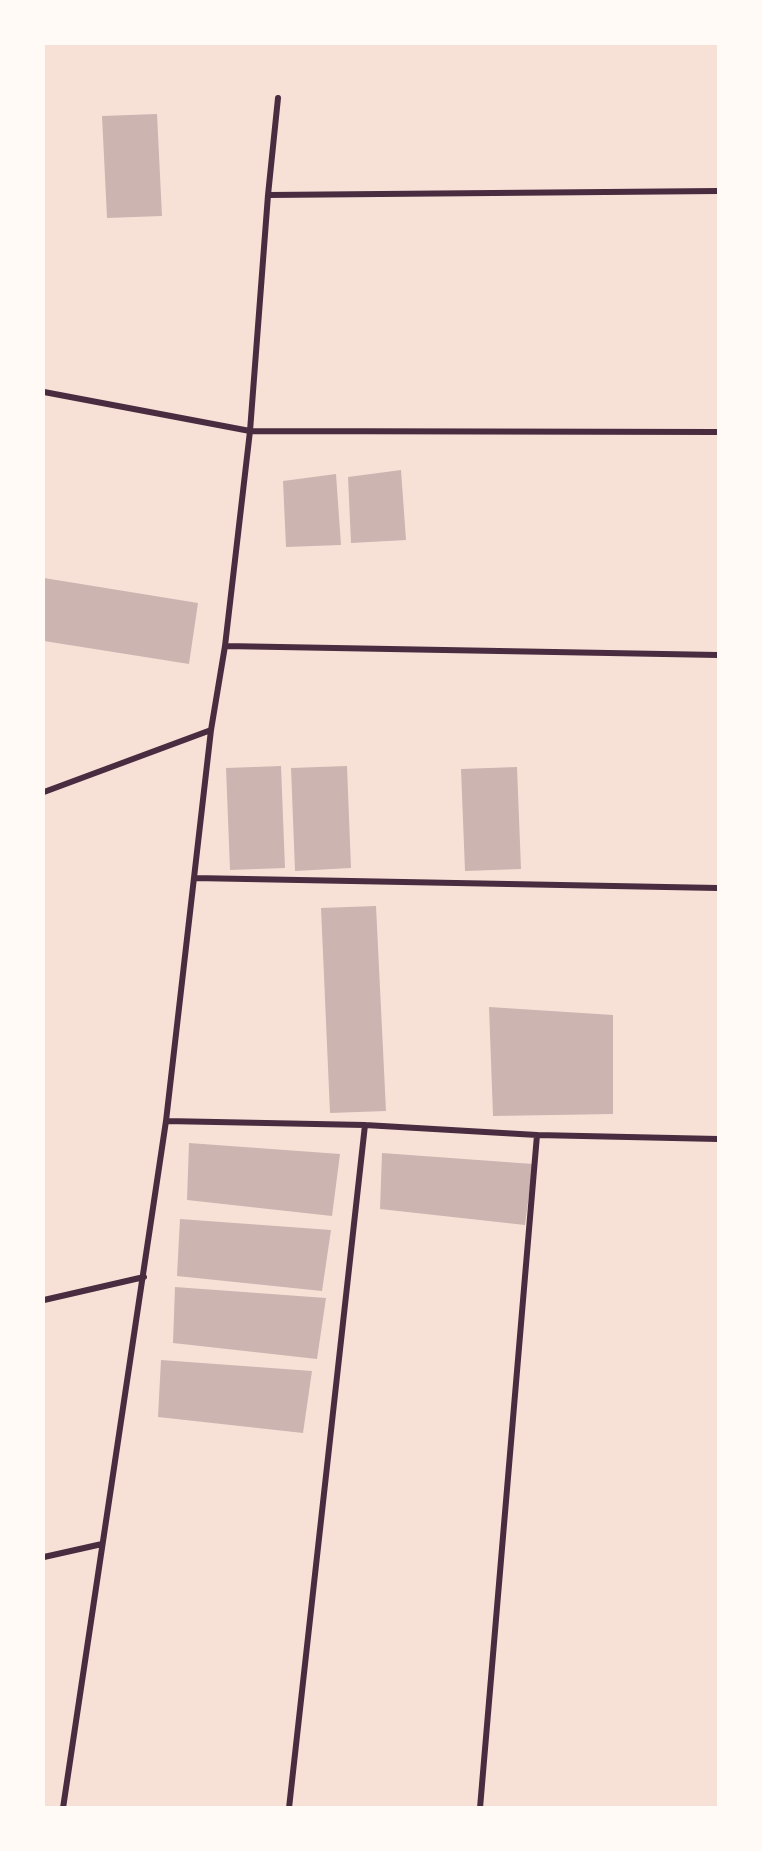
<!DOCTYPE html>
<html>
<head>
<meta charset="utf-8">
<style>
  body { margin:0 }
  #map { position:relative; width:762px; height:1851px; overflow:hidden; background:#f7e1d7; font-family:"Fira Sans",sans-serif }
  canvas { display:block }
  .frame { position:absolute; inset:0; border:45px solid #fffaf5; pointer-events:none }
</style>
</head>
<body>
<div id="map">
<canvas width="762" height="1851"></canvas>
<div class="frame"></div>
</div>
<script>
const c = document.querySelector('canvas').getContext('2d');
c.lineJoin = 'round';
function fillPath(path, color) { c.fillStyle = color; c.fill(path, 'evenodd'); }
const toPath = rows => new Path2D(rows.map(r => 'M' + r).join(''));
function stroke(path, color, width, dash) { c.strokeStyle = color; c.lineWidth = width; c.lineCap = dash ? 'butt' : 'round'; c.setLineDash(dash || []); c.stroke(path); }
const building = toPath([
  [157,114,162,216,107,218,102,116],
  [401,470,406,540,351,543,348,477],
  [336,474,341,545,286,547,283,481],
  [44,578,198,603,189,664,44,641],
  [281,766,285,868,230,870,226,768],
  [347,766,351,868,295,871,291,768],
  [517,767,521,869,465,871,461,769],
  [376,906,386,1111,330,1113,321,908],
  [489,1007,613,1015,613,1114,493,1116],
  [189,1143,340,1154,332,1216,187,1200],
  [382,1153,533,1164,525,1225,380,1209],
  [180,1219,331,1230,322,1291,177,1276],
  [175,1287,326,1298,317,1359,173,1343],
  [161,1360,312,1371,303,1433,158,1417]
]);
const minor = toPath([
  [268,195,718,191],
  [44,392,250,431,718,432],
  [225,646,718,655],
  [44,792,211,730],
  [194,878,718,888],
  [166,1121,365,1125,537,1135,718,1139],
  [44,1300,144,1277],
  [44,1557,102,1544],
  [63,1808,166,1121,211,730,225,646,250,431,268,195,278,98],
  [289,1808,365,1125],
  [480,1808,537,1135]
]);
fillPath(building, '#ccb4b1');
stroke(minor, '#4a2c40', 6);
</script>
</body>
</html>
